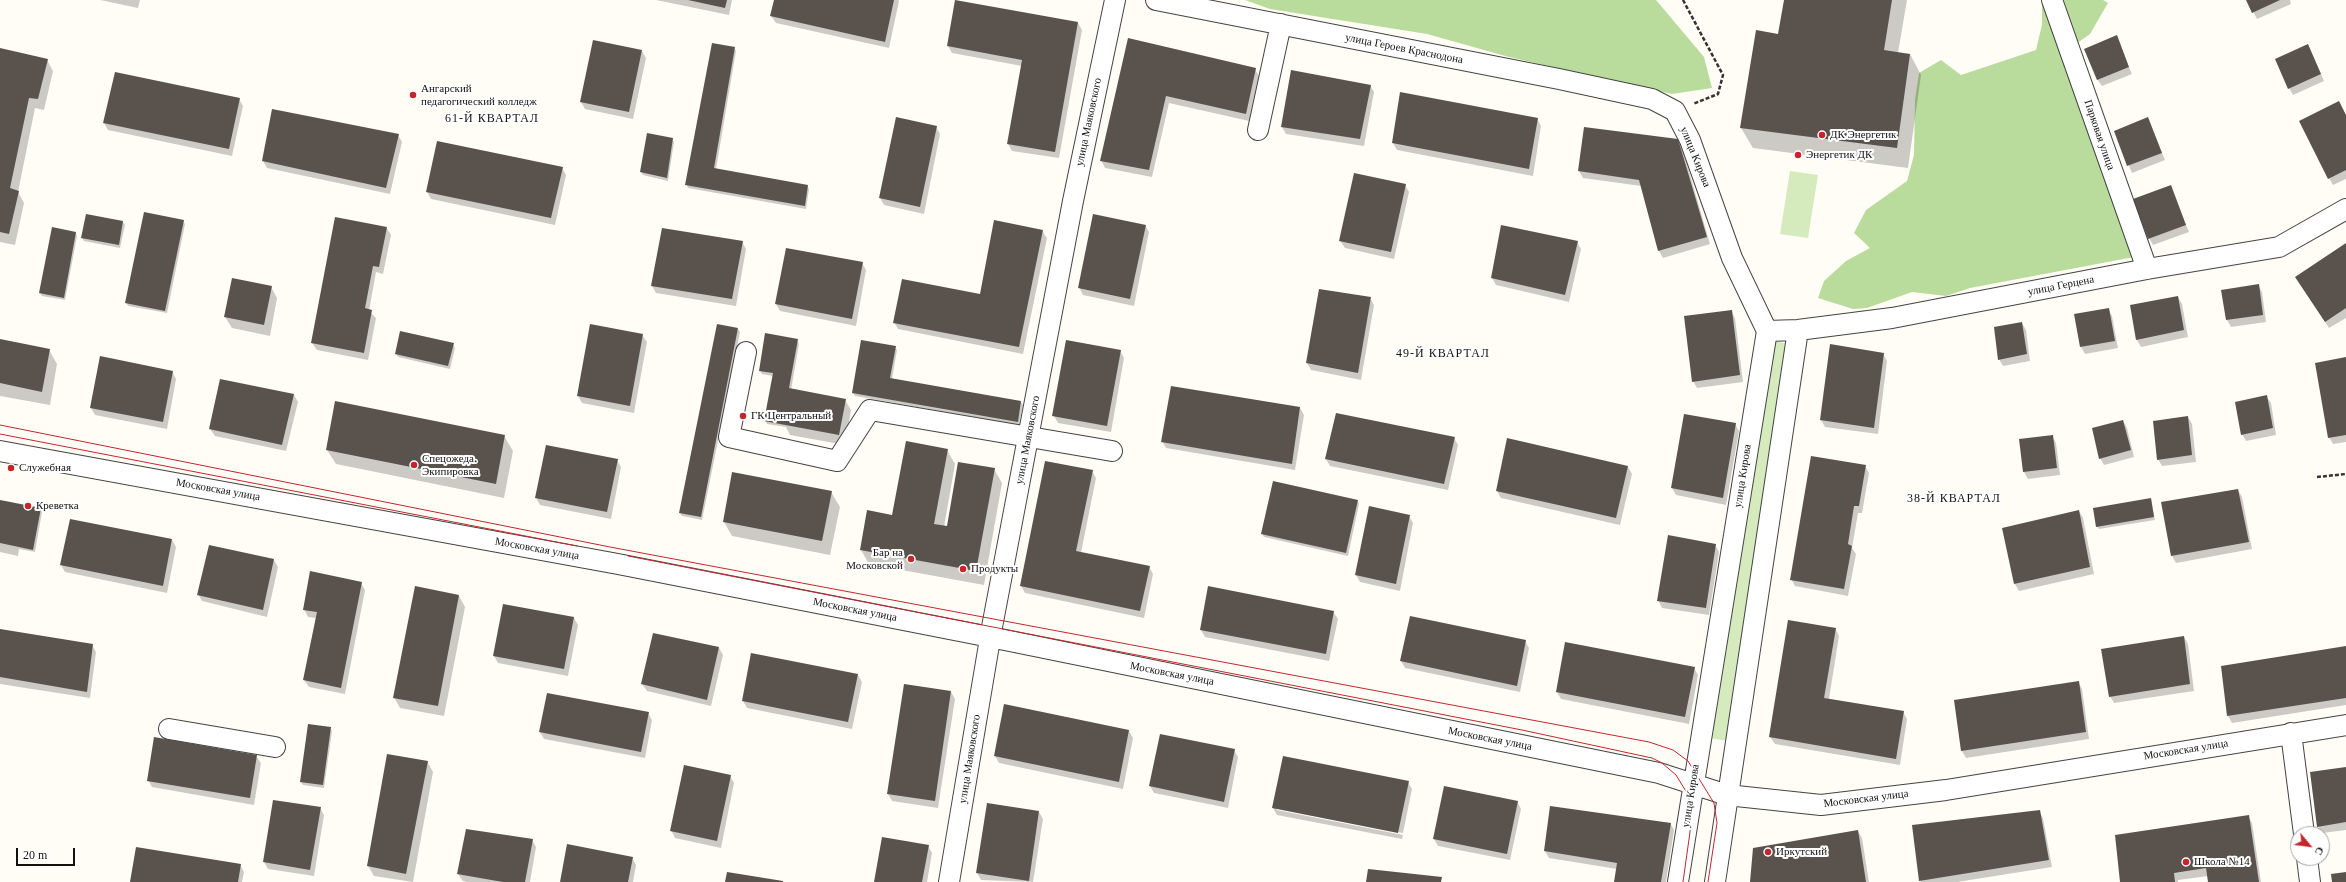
<!DOCTYPE html>
<html>
<head>
<meta charset="utf-8">
<style>
  body { margin:0 }
  #map { position:relative; width:2346px; height:882px; overflow:hidden; background:#fffdf5; font-family:"Times New Roman",serif }
  canvas { display:block }
  .north { position:absolute; left:2290px; top:826px; width:40px; height:40px; box-sizing:border-box; background:#fff; border:1px solid #a0a0a0; border-radius:50%; rotate:119deg; font-size:11px; font-weight:700; line-height:16px; text-align:center; color:#111 }
  .north::after { content:''; display:block; margin:auto; width:14px; height:18px; background:#c4262e; clip-path:polygon(50% 0,100% 100%,50% 72%,0 100%) }
  .scale { position:absolute; left:16px; top:848px; width:59px; height:18px; box-sizing:border-box; border:2px solid #111; border-top:0; padding-left:5px; font-size:12px; line-height:14px; white-space:nowrap; color:#111; -webkit-text-stroke:3px #fff; paint-order:stroke }
</style>
</head>
<body>
<div id="map">
<canvas width="2346" height="882"></canvas>
<div class="north">С</div>
<div class="scale">20 m</div>
</div>
<script>
const c = document.querySelector('canvas').getContext('2d');
c.lineJoin = 'round';
function fillPath(path, color) { c.fillStyle = color; c.fill(path, 'evenodd'); }
const toPath = rows => new Path2D(rows.map(r => 'M' + r).join(''));
function stroke(path, color, width, dash) { c.strokeStyle = color; c.lineWidth = width; c.lineCap = dash ? 'butt' : 'round'; c.setLineDash(dash || []); c.stroke(path); }
function write(font, color, halo, rows, align = 'center') {
  c.font = font + ' "Times New Roman",serif'; c.lineWidth = 4; c.setLineDash([]); c.textBaseline = 'middle'; c.strokeStyle = halo; c.fillStyle = color; for (const [text, x, y, turn = 0] of rows) {
    c.save(); c.translate(x, y); c.rotate((+turn || 0) * Math.PI / 180); c.textAlign = isNaN(turn) ? turn : align; if (halo) c.strokeText(text, 0, 0); c.fillText(text, 0, 0); c.restore();
  }
}
const green = toPath([
  [1790,171,1818,175,1808,238,1780,234],
  [1773,341,1790,344,1728,741,1709,738]
]);
const forest = toPath([
  [1245,0,1656,0,1704,57,1712,88,1672,94,1509,57,1427,34,1270,9],
  [2047,0,2103,0,2108,3,2090,34,2066,51,2134,257,1970,288,1946,296,1912,292,1867,308,1853,309,1818,298,1824,281,1846,261,1870,248,1854,233,1866,210,1907,181,1914,155,1915,100,1919,73,1941,60,1961,75,2036,50,2042,25,2042,5]
]);
const shadow = toPath([
  [100,0,140,0,138,8],
  [656,0,732,0,729,15],
  [775,0,898,0,899,1,889,48,776,23,771,16],
  [1785,0,1907,0,1898,53,1910,54,1921,75,1908,168,1753,148,1741,128,1779,35],
  [2247,0,2290,0,2291,4,2257,19],
  [1078,23,1082,30,1059,158,1012,151,1008,144,1022,66,952,53,948,46],
  [2116,37,2132,74,2102,86,2097,79],
  [1128,40,1255,69,1259,76,1249,121,1169,103,1152,177,1105,168,1101,160],
  [734,48,736,51,716,169,807,186,809,189,806,209,688,188,687,185],
  [0,49,47,60,53,71,44,110,35,108,18,192,24,203,15,245,0,242],
  [642,51,646,58,633,119,585,109,581,102],
  [2311,52,2324,81,2293,95,2289,88],
  [1370,85,1374,92,1364,146,1286,134,1282,127],
  [1401,94,1537,119,1541,126,1533,176,1397,150,1393,143],
  [239,99,243,106,232,156,108,130,104,123],
  [2346,116,2346,179,2333,185,2329,178],
  [2148,119,2165,160,2132,173,2115,132],
  [936,127,940,134,924,214,884,205,880,198],
  [398,135,402,142,390,194,267,168,263,161],
  [672,139,674,142,668,181,643,175,641,172],
  [1678,140,1682,147,1710,244,1663,258,1659,251,1641,186,1583,178,1579,171],
  [438,143,562,168,566,175,555,225,431,199,427,192],
  [1405,185,1409,192,1394,259,1345,248,1340,241],
  [2170,186,2189,232,2153,245,2149,238],
  [183,221,185,224,167,313,128,306,126,302],
  [123,222,125,225,120,248,84,241,82,238],
  [1145,225,1149,232,1134,306,1083,295,1079,287],
  [386,227,391,235,383,274,376,272,369,311,376,318,368,360,317,350,312,343],
  [1042,231,1047,238,1023,354,898,329,894,322,981,295],
  [75,232,77,236,65,300,42,296,40,293],
  [742,242,746,249,736,306,656,293,652,286],
  [1577,242,1581,249,1569,302,1496,285,1492,278],
  [2346,244,2346,318,2329,328,2301,284],
  [862,263,866,270,856,326,780,311,776,304],
  [2258,285,2262,292,2266,322,2231,327,2227,320,2222,291],
  [271,287,277,298,270,336,232,328,225,317],
  [1320,290,1370,298,1374,305,1361,380,1311,370,1307,363],
  [2178,297,2182,304,2188,337,2141,347,2137,340,2131,306],
  [2108,309,2112,316,2118,348,2085,354,2081,347],
  [1731,311,1735,318,1743,382,1697,388,1693,381],
  [2022,323,2026,330,2030,361,2003,366,1999,359],
  [738,329,740,332,702,520,682,516,680,513],
  [642,335,647,342,634,413,582,403,578,396],
  [0,340,49,350,57,364,50,405,0,396],
  [797,340,799,344,791,390,845,400,851,410,845,445,790,435,786,427,767,424,765,420,773,376,762,374,760,370],
  [453,344,455,348,450,369,398,357,396,354],
  [895,347,897,350,892,379,1021,402,1023,405,1019,425,855,396,853,393],
  [1120,351,1124,358,1111,432,1058,423,1054,416],
  [1883,354,1887,361,1878,434,1825,427,1821,420],
  [2346,358,2346,442,2333,444,2329,437],
  [172,371,176,379,167,429,95,415,91,408],
  [294,395,298,402,286,451,215,436,210,429],
  [2266,396,2271,403,2276,435,2246,441,2242,434],
  [1300,408,1304,415,1295,470,1166,448,1162,441],
  [1336,414,1454,438,1458,445,1448,490,1330,466,1326,459],
  [2188,417,2192,424,2196,462,2162,466,2158,459],
  [2123,421,2127,428,2134,457,2104,465,2100,458],
  [1735,424,1739,431,1726,505,1676,495,1672,488],
  [504,436,513,451,504,498,336,464,327,450],
  [2052,436,2056,443,2060,475,2028,479,2024,472,2020,440],
  [947,450,955,464,944,527,948,527,994,469,1002,483,984,585,869,564,861,550,893,516],
  [617,460,621,467,611,519,540,505,536,498],
  [1865,466,1869,473,1862,513,1858,513,1852,548,1856,554,1848,596,1795,586,1791,579],
  [1628,467,1632,474,1620,525,1501,498,1497,491],
  [1092,471,1096,478,1081,553,1149,567,1153,574,1144,618,1025,593,1021,586],
  [2238,490,2242,497,2252,549,2176,563,2172,556],
  [831,492,840,507,830,555,732,536,724,522],
  [2151,499,2155,520,2099,529,2097,526],
  [0,501,40,509,42,512,35,552,19,549,18,556,0,552],
  [1358,501,1359,504,1348,556,1264,537,1262,534],
  [2079,511,2083,518,2094,574,2019,591,2015,584],
  [1409,516,1413,523,1400,591,1360,582,1356,575],
  [172,540,176,547,167,593,65,572,61,565],
  [1715,545,1719,552,1709,615,1662,608,1658,600],
  [274,560,278,567,267,617,202,601,198,594],
  [361,583,365,590,345,694,309,687,304,680,316,618,308,617,304,609],
  [416,587,459,596,465,607,444,716,400,708,394,697],
  [1333,612,1338,619,1329,661,1205,637,1201,630],
  [574,618,578,625,568,676,498,663,494,656],
  [1835,628,1839,636,1829,699,1903,712,1907,719,1900,765,1775,744,1770,737],
  [0,630,92,645,96,652,90,698,0,684],
  [2184,637,2188,644,2194,691,2114,703,2110,696],
  [1525,641,1529,648,1520,692,1405,668,1401,661],
  [1566,643,1694,668,1698,675,1689,724,1561,699,1557,692],
  [2346,647,2346,705,2232,723,2228,716],
  [719,648,723,655,711,706,647,691,642,684],
  [752,654,858,675,862,682,852,729,747,708,743,701],
  [2078,682,2082,689,2089,739,1966,758,1962,751,1955,701],
  [951,692,955,699,938,808,892,801,888,794],
  [648,713,652,720,645,758,544,739,540,732],
  [330,728,332,731,324,788,303,785,301,782],
  [1129,731,1133,738,1123,789,999,763,995,756],
  [1234,750,1238,757,1228,808,1154,793,1150,786],
  [256,756,261,763,254,805,152,787,148,780],
  [427,761,433,772,413,882,374,876,368,866],
  [2346,768,2346,830,2322,833,2318,826],
  [730,776,734,783,721,848,675,838,671,830],
  [1408,782,1412,789,1403,833,1277,808,1277,810,1403,835,1402,839,1277,815,1273,808],
  [1517,801,1521,809,1510,860,1438,846,1434,839],
  [320,808,324,815,314,876,268,869,264,862],
  [2039,811,2043,818,2052,867,1957,882,1921,882,1920,880],
  [1039,812,1043,819,1033,882,981,880,977,873],
  [2248,816,2252,823,2261,882,2209,882,2208,876,2178,880,2178,882,2121,882],
  [1670,823,1674,830,1666,882,1615,882,1617,869,1549,858,1545,851],
  [1858,831,1862,838,1869,882,1751,882],
  [532,840,536,847,530,882,467,882,463,881,458,874],
  [928,846,932,853,927,882,875,882],
  [632,858,636,865,633,882,561,882],
  [240,865,244,872,242,882,131,882]
]);
const building = toPath([
  [688,0,727,0,725,8],
  [774,0,894,0,885,42,770,16],
  [955,0,1078,22,1055,152,1007,144,1022,60,947,46],
  [1784,0,1892,0,1884,50,1910,54,1897,148,1740,128,1756,30,1778,34],
  [2246,0,2280,0,2252,13],
  [2117,35,2129,67,2097,80,2084,49],
  [1128,38,1256,68,1246,114,1166,96,1149,170,1100,161],
  [593,40,642,50,629,112,580,102],
  [712,43,735,47,714,168,808,185,805,206,685,185],
  [2308,44,2321,74,2288,89,2275,59],
  [0,48,48,59,38,99,29,98,10,188,19,191,9,234,0,232],
  [1291,70,1371,85,1360,139,1281,127],
  [115,72,240,98,229,149,103,123],
  [1400,92,1538,118,1529,169,1392,143],
  [2339,101,2346,115,2346,170,2328,179,2299,121],
  [272,109,399,134,386,188,262,161],
  [896,117,937,126,920,207,879,198],
  [2148,117,2162,153,2127,166,2114,131],
  [1584,127,1678,139,1707,237,1658,251,1639,180,1578,171],
  [647,133,673,138,667,178,640,172],
  [437,141,563,167,551,218,426,192],
  [1354,173,1406,184,1391,252,1339,241],
  [2171,185,2186,225,2148,239,2133,199],
  [144,212,184,220,165,311,125,303],
  [86,214,123,221,119,245,81,238],
  [1093,214,1146,225,1130,299,1078,288],
  [335,217,387,227,379,267,373,266,365,308,372,310,364,353,311,343],
  [994,220,1043,230,1019,347,893,323,902,279,980,294],
  [1501,225,1578,241,1565,295,1491,278],
  [52,227,76,232,64,298,39,293],
  [662,228,743,241,732,299,651,286],
  [2346,243,2346,308,2325,322,2295,277],
  [786,248,863,262,852,319,775,304],
  [232,278,272,286,264,325,224,317],
  [2259,284,2263,315,2226,320,2221,290],
  [1319,289,1371,297,1358,373,1306,363],
  [2178,296,2184,330,2136,340,2130,305],
  [2109,308,2115,341,2080,347,2074,314],
  [1732,310,1740,375,1692,382,1684,316],
  [2022,322,2027,354,1998,360,1994,327],
  [590,324,643,334,630,406,577,396],
  [717,324,738,328,701,517,679,513],
  [400,331,454,343,448,366,395,354],
  [765,333,798,339,789,388,846,399,839,435,764,421,773,373,759,371],
  [0,339,50,349,42,392,0,383],
  [861,340,896,346,890,378,1021,401,1018,422,852,393],
  [1066,340,1121,350,1107,426,1052,416],
  [1830,344,1884,353,1874,428,1820,420],
  [100,356,173,371,163,422,90,408],
  [2346,357,2346,435,2328,438,2315,363],
  [220,379,294,394,282,445,209,429],
  [1171,386,1300,407,1292,464,1161,442],
  [2267,395,2273,428,2241,435,2235,402],
  [335,401,505,435,496,484,326,450],
  [1336,413,1455,437,1444,484,1325,459],
  [1684,414,1736,423,1723,498,1671,488],
  [2188,416,2192,455,2157,460,2153,421],
  [2123,420,2131,450,2099,459,2092,428],
  [2053,435,2057,468,2023,472,2019,439],
  [1507,438,1628,466,1616,518,1496,491],
  [906,441,948,449,934,524,947,526,958,462,995,468,976,571,860,550,867,510,892,515],
  [546,445,618,459,607,512,535,498],
  [1811,456,1866,465,1859,506,1854,506,1848,544,1852,546,1844,589,1790,580],
  [1045,461,1093,470,1076,551,1150,566,1140,611,1020,586],
  [732,472,832,491,822,541,723,522],
  [1273,481,1358,500,1346,553,1261,534],
  [2238,489,2249,542,2171,556,2161,502],
  [2151,498,2154,517,2096,527,2093,508],
  [0,500,41,508,33,550,0,543],
  [1369,506,1410,515,1396,584,1355,575],
  [2079,510,2090,567,2014,584,2002,528],
  [70,519,172,539,163,586,60,565],
  [1668,535,1716,544,1706,608,1657,601],
  [209,545,274,559,263,610,197,595],
  [310,571,362,582,341,688,303,680,317,612,303,610],
  [415,586,459,595,438,706,393,698],
  [1208,586,1334,611,1326,654,1200,630],
  [503,604,574,617,564,669,493,656],
  [1410,616,1526,640,1517,686,1400,661],
  [1788,620,1836,628,1824,698,1904,711,1896,759,1769,737],
  [0,629,93,644,87,692,0,677],
  [653,633,719,647,707,700,641,684],
  [2184,636,2190,684,2109,697,2101,649],
  [1565,642,1695,667,1685,717,1556,692],
  [2346,646,2346,698,2227,716,2221,666],
  [751,653,858,674,848,722,742,701],
  [2079,681,2086,732,1961,751,1954,700],
  [904,684,951,691,935,801,887,794],
  [547,693,649,712,641,752,539,732],
  [1004,704,1129,730,1119,782,994,756],
  [308,724,331,727,323,785,300,782],
  [1160,734,1235,749,1224,802,1149,786],
  [154,737,257,755,250,798,147,781],
  [387,754,428,761,406,874,367,866],
  [1283,756,1409,781,1398,833,1272,808],
  [684,765,731,775,717,841,670,831],
  [2346,767,2346,822,2317,827,2310,772],
  [1444,786,1518,801,1507,854,1433,839],
  [273,800,321,807,310,870,263,862],
  [987,803,1039,811,1029,881,976,873],
  [1550,806,1671,823,1661,882,1614,882,1617,863,1544,851],
  [2040,810,2049,860,1919,881,1912,825],
  [2249,815,2259,882,2208,882,2206,868,2174,873,2175,882,2120,882,2115,835],
  [466,829,533,839,525,882,503,882,457,874],
  [1858,830,1866,882,1750,882,1753,848],
  [882,837,929,845,922,882,874,882],
  [567,844,633,857,628,882,560,882],
  [136,847,241,864,238,882,130,882],
  [1368,869,1442,877,1441,882,1366,882],
  [727,872,783,881,783,882,725,882],
  [2346,872,2346,882,2332,882,2331,874]
]);
const path = toPath([
  [1683,0,1723,75,1718,94,1693,104],
  [2317,477,2346,474]
]);
const minor = toPath([
  [1156,0,1559,79,1652,99,1675,111,1690,140,1732,258,1767,331,1678,882],
  [2052,0,2147,269],
  [1258,130,1281,24],
  [1767,331,1798,330,1892,318,2147,269,2279,247,2346,209],
  [746,352,729,437,837,461,870,410,1112,451],
  [0,451,618,564,990,637,1659,773,1727,795,1821,805,1946,790,2346,725],
  [169,729,275,747],
  [2291,733,2304,834],
  [2307,858,2310,882],
  [949,882,992,627,1073,201,1115,0],
  [1715,882,1798,330]
]);
const tram = toPath([
  [0,425,610,547,1649,742,1673,750,1688,761,1714,803,1717,823,1708,882],
  [0,434,577,546],
  [628,556,1522,730,1652,758,1662,763,1676,775,1687,793,1690,802,1690,832,1683,882]
]);
const markers = [
  [413,95,4,"#c4262e"],
  [1822,135,4,"#c4262e"],
  [1798,155,4,"#c4262e"],
  [743,416,4,"#c4262e"],
  [414,465,4,"#c4262e"],
  [11,468,4,"#c4262e"],
  [28,506,4,"#c4262e"],
  [911,559,4,"#c4262e"],
  [963,569,4,"#c4262e"],
  [1768,852,4,"#c4262e"],
  [2186,862,4,"#c4262e"]
];
const streetNames = [
  ["улица Героев Краснодона",1404,49,11],
  ["улица Маяковского",1089,122,-78],
  ["Парковая улица",2099,135,71],
  ["улица Кирова",1695,157,68],
  ["улица Герцена",2061,286,-11],
  ["улица Маяковского",1028,440,-79],
  ["улица Кирова",1743,476,-81],
  ["Московская улица",218,490,10],
  ["Московская улица",537,549,10],
  ["Московская улица",855,610,11],
  ["Московская улица",1172,674,11],
  ["Московская улица",1490,739,11],
  ["Московская улица",2186,750,-9],
  ["улица Маяковского",970,759,-81],
  ["улица Кирова",1691,796,-81],
  ["Московская улица",1866,799,-7]
];
const poiNames = [
  ["Ангарский",421,89],
  ["педагогический колледж",421,102],
  ["ДК Энергетик",1830,135],
  ["Энергетик ДК",1806,155],
  ["ГК Центральный",751,416],
  ["Спецожеда.",422,459],
  ["Экипировка",422,472],
  ["Служебная",19,468],
  ["Креветка",36,506],
  ["Бар на",903,553,"right"],
  ["Московской",903,566,"right"],
  ["Продукты",971,569],
  ["Иркутский",1776,852],
  ["Школа №14",2194,862]
];
const neighbourhoodNames = [
  ["61-Й КВАРТАЛ",492,119],
  ["49-Й КВАРТАЛ",1443,354],
  ["38-Й КВАРТАЛ",1954,499]
];
fillPath(green, '#d5ebbd');
fillPath(forest, '#b9dc9c');
fillPath(shadow, '#0003');
fillPath(building, '#5a524d');
stroke(minor, '#444', 22);
stroke(path, '#333', 2.5, [4, 2]);
stroke(minor, '#fff', 20);
stroke(tram, '#c4262e', 1);
for (const [x, y, r, color] of markers) { const dot = new Path2D(); dot.arc(x, y, r, 0, 2 * Math.PI); c.fillStyle = color; c.fill(dot); stroke(dot, '#fff', 1.5); }
write('11px', '#111', '#fff', streetNames);
write('11px', '#111', '#fff', poiNames, 'left');
c.letterSpacing = '1px';
write('12px', '#111', '#fff', neighbourhoodNames);
c.letterSpacing = '0px';
</script>
</body>
</html>
